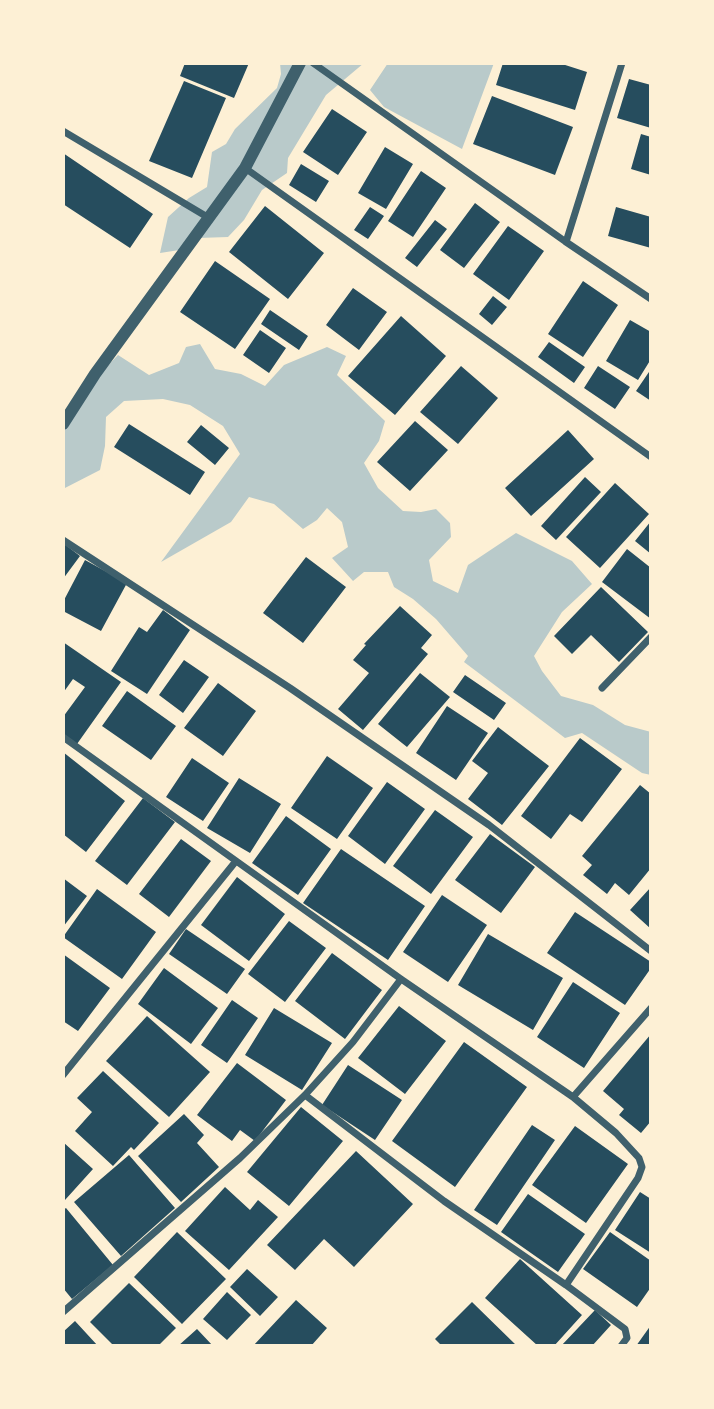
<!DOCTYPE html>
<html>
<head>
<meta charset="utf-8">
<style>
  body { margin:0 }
  #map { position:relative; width:714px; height:1409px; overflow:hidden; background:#fdf0d5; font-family:"Titillium Web",sans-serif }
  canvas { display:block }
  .frame { position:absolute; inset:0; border:65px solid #fdf0d5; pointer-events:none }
</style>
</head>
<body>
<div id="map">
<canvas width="714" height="1409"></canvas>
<div class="frame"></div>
</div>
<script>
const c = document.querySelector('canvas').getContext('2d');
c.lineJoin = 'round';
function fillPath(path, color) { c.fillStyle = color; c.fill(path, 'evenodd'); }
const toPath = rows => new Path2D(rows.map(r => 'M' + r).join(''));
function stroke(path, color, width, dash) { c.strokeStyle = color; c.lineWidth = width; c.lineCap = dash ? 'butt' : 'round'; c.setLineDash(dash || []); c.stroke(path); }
const green = toPath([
  [280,63,364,63,326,95,288,158,287,173,262,190,244,220,228,237,198,238,186,249,160,253,168,217,189,198,207,187,212,152,226,144,235,129,277,88,281,74],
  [388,63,494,63,462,149,384,107,370,90],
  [200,344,215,369,241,374,265,386,284,365,327,347,346,356,337,375,385,421,379,441,364,463,378,488,403,511,421,512,436,509,450,523,451,537,429,560,433,581,458,593,468,565,516,533,572,561,592,584,562,612,534,656,542,671,561,696,593,705,625,725,651,732,651,775,642,773,582,733,565,738,464,662,468,656,436,619,413,599,394,587,388,572,364,572,353,581,332,558,348,547,342,522,327,508,317,520,303,529,274,504,249,497,231,522,161,562,240,454,223,426,190,405,163,399,124,401,106,417,105,446,100,470,63,489,63,417,88,386,118,355,149,375,179,363,186,347]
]);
const building = toPath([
  [185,63,249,63,234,98,180,76],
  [503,63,559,63,587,72,575,110,496,85],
  [629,79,651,85,651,128,617,118],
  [184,81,226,98,192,178,149,161],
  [492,96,573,127,555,175,473,144],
  [332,109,367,132,338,175,303,152],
  [641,134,651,137,651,175,631,169],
  [385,147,413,164,386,209,358,193],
  [63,153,153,214,130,248,63,204],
  [301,164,329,181,316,202,289,185],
  [421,171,446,188,413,237,388,221],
  [475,203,500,222,464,268,440,250],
  [265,206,324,253,288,299,229,252],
  [370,207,384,216,368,239,354,230],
  [616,207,651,217,651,248,608,236],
  [435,220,447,229,417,267,405,258],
  [508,226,544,251,509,300,473,274],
  [215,261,270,299,235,349,180,312],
  [583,281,618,305,583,357,548,334],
  [353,288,387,312,359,350,326,325],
  [493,296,507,307,492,325,479,314],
  [270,310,308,336,299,350,261,324],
  [401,316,446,356,395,415,348,376],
  [630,320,651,332,651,359,638,380,606,361],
  [260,330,286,348,269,373,243,355],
  [549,342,585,367,574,383,538,357],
  [461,366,498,398,458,444,420,412],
  [598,366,630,387,615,409,584,388],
  [651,369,651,401,636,391],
  [415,421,448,450,410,491,377,462],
  [129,424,205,472,190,495,114,447],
  [201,425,229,448,215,465,187,442],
  [568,430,594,459,531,516,505,488],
  [585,477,601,492,556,540,541,526],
  [615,483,649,514,600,568,566,537],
  [651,521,651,554,635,541],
  [63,543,80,556,63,579],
  [627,549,651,568,651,619,602,582],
  [306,557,346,587,303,643,263,613],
  [85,560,127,583,101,631,63,611,63,602],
  [601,587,648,632,619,662,591,635,572,654,554,636],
  [400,606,432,635,421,648,428,654,363,730,338,709,369,673,353,660,366,645,364,644],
  [163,610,190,630,147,694,111,671,139,627,147,632],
  [63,642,121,682,77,744,63,735,63,717,85,687,73,679,63,693],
  [184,660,209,677,183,713,159,695],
  [420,673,450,697,407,747,378,724],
  [465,675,506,703,494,720,453,692],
  [218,683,256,711,223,756,184,728],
  [127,691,176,726,151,760,102,726],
  [447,706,488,733,456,780,416,753],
  [498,727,549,766,502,825,468,799,488,773,472,761],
  [580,738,622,769,582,822,570,814,551,839,521,816],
  [63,752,125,801,86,852,63,834],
  [327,756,373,788,337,839,291,808],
  [192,758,229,783,203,821,166,797],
  [239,778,281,804,250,853,207,828],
  [387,782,425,809,385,864,348,836],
  [640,785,651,794,651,868,629,895,615,883,607,894,583,875,592,865,582,856],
  [143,798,175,822,127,885,95,861],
  [435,810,473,837,431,894,393,866],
  [286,816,331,849,298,895,252,863],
  [490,834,535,867,501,913,455,880],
  [181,839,211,861,169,917,139,894],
  [341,849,425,906,388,960,303,903],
  [237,877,285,914,249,961,201,925],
  [63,878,87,896,63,927],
  [651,887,651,929,630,910],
  [97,889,156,932,122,979,63,937],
  [442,895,487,925,448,982,403,952],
  [575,912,651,962,651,968,625,1005,547,953],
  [289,921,326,948,285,1002,248,974],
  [186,929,245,969,227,994,169,954],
  [488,934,563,978,533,1030,458,985],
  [332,953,382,990,345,1039,295,1001],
  [63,954,110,988,78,1031,63,1021],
  [164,968,218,1008,191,1044,138,1004],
  [573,982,620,1013,584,1068,537,1037],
  [232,1000,258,1018,227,1063,201,1045],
  [399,1006,446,1041,405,1094,358,1058],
  [274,1008,332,1043,302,1090,245,1055],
  [147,1016,210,1072,169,1117,106,1061],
  [651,1034,651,1121,641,1133,619,1115,624,1109,603,1091],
  [464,1042,527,1087,455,1187,392,1141],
  [237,1063,286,1100,255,1141,240,1130,232,1141,197,1115],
  [348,1065,402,1100,375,1140,322,1105],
  [103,1071,159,1123,134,1150,131,1147,113,1166,75,1131,92,1112,77,1098],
  [301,1107,343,1141,289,1206,247,1172],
  [184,1114,204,1135,197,1143,219,1167,181,1202,138,1156],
  [532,1125,555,1140,497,1225,474,1210],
  [575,1126,628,1164,586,1223,532,1185],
  [63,1142,93,1169,65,1200,63,1198],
  [356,1151,413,1204,354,1267,324,1239,295,1270,267,1245],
  [129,1155,175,1208,121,1256,74,1202],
  [225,1187,250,1210,258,1200,278,1217,229,1270,185,1231],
  [640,1192,651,1199,651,1253,615,1230],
  [528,1194,585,1234,558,1272,501,1232],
  [66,1208,113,1265,72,1299,63,1288,63,1210],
  [177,1232,226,1279,182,1324,134,1277],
  [610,1232,651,1261,651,1287,637,1307,583,1269],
  [520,1259,582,1315,554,1346,538,1346,485,1298],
  [247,1269,278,1297,260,1316,230,1287],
  [129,1283,176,1328,158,1346,114,1346,90,1322],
  [227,1292,251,1315,227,1340,203,1319],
  [296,1300,327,1328,311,1346,253,1346],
  [472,1302,517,1346,442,1346,435,1339],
  [595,1310,611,1325,592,1346,561,1346],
  [75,1321,98,1346,63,1346,63,1332],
  [651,1325,651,1346,636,1346],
  [197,1329,213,1346,178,1346]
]);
const minor = toPath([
  [313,63,566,242,651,299],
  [63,131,209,218],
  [245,168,651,457],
  [566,242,622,63],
  [63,540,290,688,489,825,651,951],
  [602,688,651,637],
  [63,737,401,979,573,1097,651,1008],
  [63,1075,236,861],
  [305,1095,444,1201,566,1285],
  [573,1097,616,1133,639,1158,642,1167,638,1178,566,1285,625,1329,627,1338,621,1346],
  [63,1312,240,1158,305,1095,353,1042,401,979]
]);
const tertiary = toPath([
  [63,424,95,374,245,168,300,63]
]);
fillPath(green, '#b9caca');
fillPath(building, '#264d5e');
stroke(minor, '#3f606c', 7);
stroke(tertiary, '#3f606c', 12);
</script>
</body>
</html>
